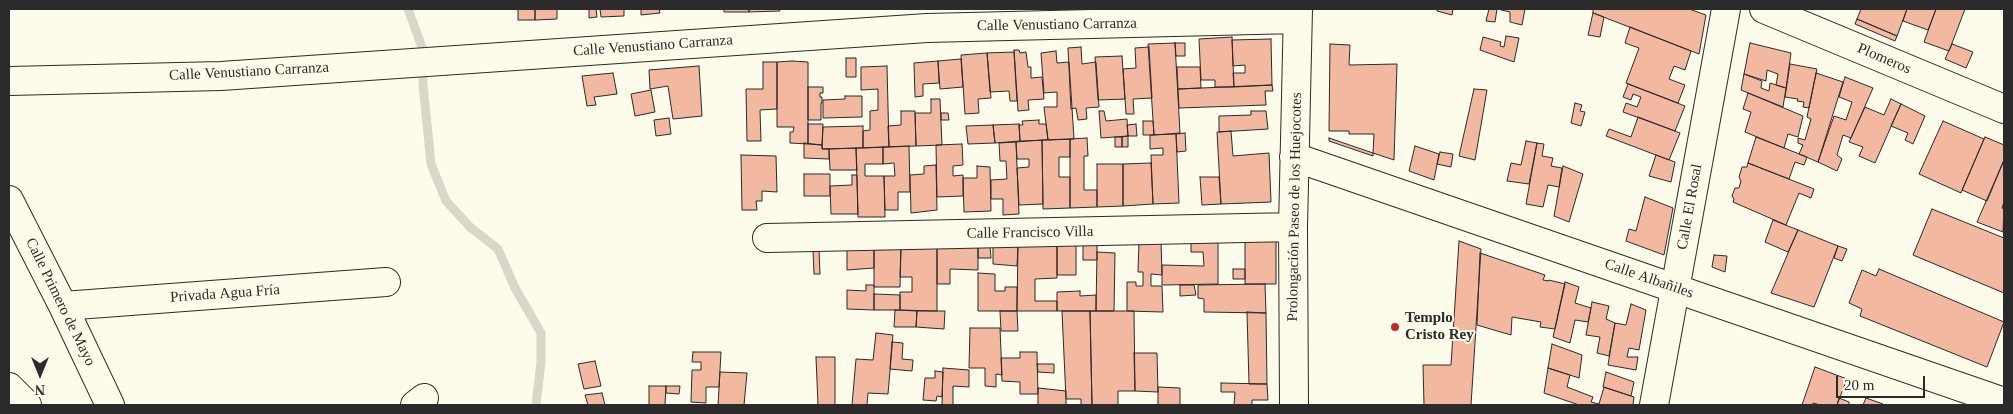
<!DOCTYPE html>
<html>
<head>
<meta charset="utf-8">
<style>
  body { margin:0 }
  #map { position:relative; width:2013px; height:414px; overflow:hidden; background:#fdfbea; font-family:Georgia,serif }
  canvas { display:block }
  .frame { position:absolute; inset:0; border:10px solid #2b2b2b; pointer-events:none }
  .north { position:absolute; left:15px; top:349px; width:50px; height:50px; -webkit-text-stroke:4px #fdfbea; paint-order:stroke; rotate:180deg; font-size:14px; font-weight:700; line-height:20px; text-align:center; color:#2b2b2b }
  .north::after { content:''; display:block; margin:auto; width:18px; height:22px; background:#2b2b2b; clip-path:polygon(50% 0,100% 100%,50% 72%,0 100%) }
  .scale { position:absolute; left:1836px; top:376px; width:89px; height:22px; box-sizing:border-box; border:2px solid #2b2b2b; border-top:0; padding-left:6px; font-size:15px; line-height:18px; white-space:nowrap; color:#2b2b2b; -webkit-text-stroke:4px #fdfbea; paint-order:stroke }
</style>
</head>
<body>
<div id="map">
<canvas width="2013" height="414"></canvas>
<div class="frame"></div>
<div class="north">N</div>
<div class="scale">20 m</div>
</div>
<script>
const c = document.querySelector('canvas').getContext('2d');
c.lineJoin = 'round';
const toPath = rows => new Path2D(rows.map(r => 'M' + r).join(''));
function stroke(path, color, width, dash) { c.strokeStyle = color; c.lineWidth = width; c.lineCap = dash ? 'butt' : 'round'; c.setLineDash(dash || []); c.stroke(path); }
function fillPath(path, color) { c.fillStyle = color; c.fill(path, 'evenodd'); }
function write(font, color, halo, rows, align = 'center') {
  c.font = font + ' Georgia,serif'; c.lineWidth = 4; c.setLineDash([]); c.textBaseline = 'middle'; c.strokeStyle = halo; c.fillStyle = color; for (const [text, x, y, turn = 0] of rows) {
    c.save(); c.translate(x, y); c.rotate((+turn || 0) * Math.PI / 180); c.textAlign = isNaN(turn) ? turn : align; if (halo) c.strokeText(text, 0, 0); c.fillText(text, 0, 0); c.restore();
  }
}
const stream = toPath([
  [408,9,423,50,423,84,431,164,446,201,470,227,498,249,515,288,541,333,541,362,536,405]
]);
const building = toPath([
  [518,9,535,9,535,20,518,20,518,9],
  [535,9,557,9,557,19,535,20,535,9],
  [589,9,596,9,597,17,589,18,589,9],
  [600,9,624,9,624,16,601,17,600,9],
  [641,9,659,9,660,13,641,15,641,9],
  [724,9,749,9,749,12,724,12,724,9],
  [749,9,779,9,780,11,749,12,749,9],
  [1437,9,1453,9,1452,15,1437,11,1437,9],
  [1489,9,1525,9,1522,25,1510,22,1510,12,1497,9,1495,22,1486,21,1489,9],
  [1593,9,1689,9,1706,15,1699,54,1593,13,1593,9],
  [1861,9,1907,9,1897,36,1857,19,1861,9],
  [1907,9,1936,9,1928,30,1903,21,1907,9],
  [1936,9,1965,9,1949,51,1924,42,1936,9],
  [1593,13,1604,17,1600,37,1588,35,1593,13],
  [1857,19,1897,36,1895,41,1855,24,1857,19],
  [1630,27,1691,51,1685,70,1674,66,1669,79,1685,85,1678,103,1626,83,1639,48,1625,43,1630,27],
  [1506,36,1519,38,1514,62,1480,50,1483,37,1501,42,1500,46,1504,47,1506,36],
  [1232,37,1234,87,1215,87,1215,80,1201,80,1199,39,1232,37],
  [1271,39,1272,85,1234,87,1233,73,1245,73,1245,65,1233,66,1232,40,1271,39],
  [1175,43,1180,133,1154,135,1148,44,1175,43],
  [1175,43,1185,43,1185,56,1176,56,1175,43],
  [1750,43,1791,53,1786,88,1776,85,1778,74,1767,70,1766,81,1744,74,1750,43],
  [1330,44,1350,45,1349,65,1397,64,1394,160,1373,153,1374,134,1349,134,1349,131,1329,131,1330,44],
  [1952,44,1973,52,1966,68,1945,59,1952,44],
  [1081,47,1082,64,1096,62,1099,107,1086,108,1087,119,1078,120,1076,108,1071,109,1068,48,1081,47],
  [1149,47,1152,98,1133,99,1134,114,1126,114,1123,69,1136,68,1135,48,1149,47],
  [1014,50,1019,50,1020,53,1026,52,1028,67,1031,67,1031,78,1042,77,1044,99,1028,100,1029,110,1018,111,1014,50],
  [1056,51,1057,63,1069,62,1074,139,1048,140,1044,107,1057,107,1057,92,1044,93,1041,53,1056,51],
  [1014,52,1017,101,1010,101,1009,91,990,92,987,53,1014,52],
  [987,53,991,98,978,99,979,113,965,114,961,55,987,53],
  [1122,56,1125,99,1098,100,1095,57,1122,56],
  [846,58,856,58,856,77,846,77,846,58],
  [961,59,963,87,940,89,938,61,961,59],
  [792,61,808,62,808,144,790,143,790,132,793,132,794,127,777,127,777,62,792,61],
  [938,61,939,83,923,84,923,96,915,97,914,63,938,61],
  [763,62,777,62,777,109,760,110,761,141,747,141,746,89,763,89,763,62],
  [1790,64,1817,69,1809,108,1803,107,1804,102,1797,101,1798,99,1785,97,1790,64],
  [699,66,702,116,673,119,668,86,650,89,649,70,699,66],
  [887,66,889,147,863,148,863,131,870,130,870,111,878,110,878,89,861,90,861,67,887,66],
  [1177,67,1200,67,1201,88,1178,89,1177,67],
  [613,73,617,94,594,97,596,105,587,106,582,76,613,73],
  [1816,73,1843,82,1818,162,1799,154,1803,145,1798,143,1798,138,1805,140,1811,119,1807,117,1816,73],
  [1744,74,1762,81,1761,88,1769,91,1770,83,1786,88,1783,107,1741,90,1744,74],
  [1845,77,1873,88,1851,138,1843,135,1837,155,1842,159,1837,171,1818,162,1834,116,1846,120,1852,102,1839,97,1845,77],
  [1628,84,1685,106,1675,131,1623,112,1626,103,1637,107,1641,97,1633,94,1631,100,1623,97,1628,84],
  [1272,85,1273,91,1265,91,1266,105,1179,108,1178,89,1272,85],
  [808,87,823,87,823,93,820,93,820,97,822,97,822,103,821,103,821,120,808,120,808,87],
  [1474,89,1487,90,1475,160,1459,156,1474,89],
  [651,90,655,112,635,116,631,94,651,90],
  [1748,93,1803,116,1798,137,1788,134,1784,148,1745,132,1751,112,1743,109,1748,93],
  [845,96,862,96,862,117,823,118,823,100,845,99,845,96],
  [931,99,940,99,942,145,916,146,915,113,931,113,931,99],
  [1891,99,1901,104,1875,163,1859,156,1863,147,1849,142,1865,107,1884,115,1891,99],
  [1575,103,1582,105,1580,111,1585,112,1581,126,1571,123,1575,103],
  [1901,104,1925,116,1913,144,1905,140,1908,133,1891,126,1901,104],
  [901,111,915,111,916,146,889,147,888,126,901,125,901,111],
  [1099,111,1104,111,1106,121,1127,119,1128,136,1101,138,1099,111],
  [1251,111,1266,111,1268,129,1219,132,1219,116,1251,115,1251,111],
  [941,113,948,113,949,120,941,120,941,113],
  [1638,117,1680,133,1669,160,1606,136,1609,129,1631,137,1638,117],
  [669,118,671,134,656,136,654,120,669,118],
  [1039,120,1039,124,1046,124,1048,140,1020,141,1019,125,1023,125,1022,121,1039,120],
  [1143,121,1153,121,1154,135,1143,135,1143,121],
  [1943,121,1984,139,1961,193,1919,174,1943,121],
  [808,124,823,124,822,145,808,144,808,124],
  [1019,124,1020,141,995,143,993,125,1019,124],
  [1136,124,1137,136,1128,136,1127,125,1136,124],
  [993,125,995,143,968,144,966,126,993,125],
  [863,126,863,148,822,149,823,127,863,126],
  [1231,131,1233,156,1269,153,1271,202,1221,204,1217,132,1231,131],
  [1185,133,1186,151,1177,152,1176,134,1185,133],
  [1176,134,1179,203,1153,204,1151,155,1163,155,1163,148,1150,149,1150,135,1176,134],
  [1128,136,1128,147,1122,147,1122,137,1128,136],
  [1115,137,1122,137,1122,147,1115,147,1115,137],
  [1756,137,1807,157,1804,165,1795,162,1789,179,1748,163,1756,137],
  [1985,137,2004,145,2004,160,1987,201,1962,190,1985,137],
  [1087,138,1088,156,1084,156,1084,190,1097,190,1097,207,1070,208,1070,139,1087,138],
  [1329,138,1373,153,1373,156,1329,141,1329,138],
  [1070,139,1070,157,1059,157,1059,177,1070,177,1070,208,1043,209,1042,140,1070,139],
  [1042,140,1043,204,1019,205,1017,168,1029,167,1029,159,1017,159,1016,142,1042,140],
  [1526,141,1537,143,1529,184,1507,181,1511,163,1521,165,1526,141],
  [1016,142,1019,214,1003,215,1003,199,991,199,991,180,1007,179,1006,161,1000,161,999,143,1016,142],
  [804,143,822,145,822,149,829,149,829,159,804,158,804,143],
  [1537,143,1544,144,1542,156,1553,158,1551,166,1562,168,1559,187,1548,185,1543,207,1526,204,1537,143],
  [962,144,963,165,953,166,953,176,963,175,963,196,937,197,936,145,962,144],
  [909,146,910,192,898,192,898,210,885,210,884,176,895,176,894,163,883,164,883,147,909,146],
  [1415,146,1439,154,1434,180,1409,171,1415,146],
  [883,147,883,164,865,164,865,176,884,176,885,217,858,217,856,148,883,147],
  [856,148,857,170,830,170,829,149,856,148],
  [1440,152,1453,154,1451,167,1437,164,1440,152],
  [741,155,776,156,777,192,762,191,762,201,756,201,757,210,742,210,741,155],
  [1656,155,1675,162,1671,182,1649,176,1656,155],
  [2004,160,2004,202,2002,208,2004,209,2003,232,1977,222,2004,160],
  [1151,163,1153,204,1123,206,1123,164,1151,163],
  [1748,163,1814,189,1811,198,1799,193,1786,225,1733,202,1734,199,1732,196,1735,188,1739,188,1741,181,1739,177,1742,167,1747,167,1748,163],
  [1097,164,1123,164,1123,206,1097,207,1097,164],
  [936,165,937,210,911,213,910,175,924,174,924,166,936,165],
  [977,166,990,167,991,211,964,212,963,178,977,178,977,166],
  [1563,166,1583,174,1569,222,1554,216,1563,166],
  [804,174,830,174,830,196,804,196,804,174],
  [852,175,857,175,858,214,831,214,830,186,852,185,852,175],
  [1200,177,1219,177,1221,204,1202,205,1200,177],
  [1645,197,1673,208,1664,255,1626,241,1629,229,1636,231,1645,197],
  [1932,209,2004,238,2004,293,1913,255,1932,209],
  [1773,220,1798,230,1788,252,1765,242,1773,220],
  [1798,230,1838,246,1814,307,1771,293,1798,230],
  [1276,233,1276,284,1245,284,1245,234,1276,233],
  [1218,238,1218,284,1162,285,1162,265,1204,266,1203,252,1191,252,1191,239,1218,238],
  [1161,240,1162,275,1151,274,1151,286,1162,286,1163,312,1127,311,1127,282,1136,282,1136,286,1143,286,1143,272,1138,272,1139,241,1161,240],
  [1459,241,1481,249,1471,405,1424,405,1423,365,1451,365,1459,241],
  [1097,242,1097,260,1083,260,1083,243,1097,242],
  [1076,243,1076,275,1057,275,1057,244,1076,243],
  [1057,244,1057,278,1035,279,1035,301,1057,301,1057,311,1017,311,1018,245,1057,244],
  [1018,245,1017,266,993,264,993,246,1018,245],
  [978,246,978,270,950,269,950,284,937,284,937,247,978,246],
  [978,246,990,246,991,258,978,258,978,246],
  [1838,246,1847,249,1842,261,1834,258,1838,246],
  [874,247,874,268,847,270,847,248,874,247],
  [874,247,901,247,900,287,874,287,874,247],
  [901,247,937,247,937,311,900,310,900,292,912,292,912,277,900,277,901,247],
  [813,250,819,250,820,274,814,274,813,250],
  [1097,252,1115,253,1114,311,1096,311,1097,252],
  [1480,253,1545,275,1543,280,1549,281,1549,280,1565,284,1555,329,1540,327,1541,322,1512,317,1511,335,1477,325,1480,253],
  [1714,255,1727,256,1725,272,1712,267,1714,255],
  [1233,269,1245,269,1245,279,1233,279,1233,269],
  [1879,269,2004,322,1987,367,1860,316,1862,309,1849,303,1862,270,1876,276,1879,269],
  [978,273,995,274,995,291,1005,291,1005,287,1017,287,1017,311,978,311,978,273],
  [1565,282,1579,287,1575,303,1591,308,1588,322,1575,320,1570,343,1553,337,1565,282],
  [1265,284,1266,313,1204,312,1204,299,1198,298,1198,285,1265,284],
  [866,285,874,285,874,310,847,309,847,290,866,291,866,285],
  [1180,285,1194,285,1196,295,1180,296,1180,285],
  [1080,291,1080,296,1096,295,1096,311,1057,311,1057,292,1080,291],
  [874,294,900,295,900,310,874,310,874,294],
  [1592,302,1609,306,1606,319,1615,323,1609,356,1597,353,1600,337,1586,335,1592,302],
  [1631,304,1646,310,1639,350,1629,348,1627,357,1638,357,1636,370,1608,365,1615,323,1626,325,1631,304],
  [895,310,917,311,916,327,894,327,895,310],
  [917,311,945,311,944,329,916,327,917,311],
  [1000,311,1017,311,1018,331,1001,331,1000,311],
  [1062,311,1090,311,1092,405,1081,405,1081,399,1066,399,1062,311],
  [1090,311,1134,311,1135,391,1118,391,1118,405,1092,405,1090,311],
  [1247,312,1266,313,1267,384,1249,384,1247,312],
  [970,328,1000,328,1002,375,996,374,996,387,985,386,985,368,969,368,970,328],
  [876,333,893,335,888,394,868,393,867,405,852,405,856,359,873,360,876,333],
  [892,342,903,343,902,359,913,360,912,371,890,369,892,342],
  [1552,344,1582,355,1579,378,1548,368,1552,344],
  [693,352,721,352,719,387,706,387,706,403,691,402,692,370,701,370,701,362,692,362,693,352],
  [1020,352,1037,352,1038,394,1020,394,1020,382,1002,381,1001,358,1020,358,1020,352],
  [1134,353,1157,353,1158,392,1135,391,1134,353],
  [816,357,835,357,835,405,818,405,816,357],
  [595,361,601,386,584,389,578,364,595,361],
  [1037,364,1054,364,1054,373,1038,372,1037,364],
  [1815,367,1847,379,1837,405,1820,405,1813,403,1813,405,1802,405,1815,367],
  [943,368,969,370,969,387,953,386,953,405,942,405,943,368],
  [1548,368,1570,375,1567,387,1593,397,1591,402,1599,404,1604,387,1634,397,1633,405,1579,405,1544,393,1548,368],
  [935,371,943,372,942,397,937,396,936,401,923,400,925,378,935,378,935,371],
  [720,372,747,373,744,405,718,405,720,372],
  [1606,372,1634,382,1631,396,1603,387,1606,372],
  [1221,383,1267,384,1268,400,1252,400,1252,405,1234,405,1235,392,1221,392,1221,383],
  [649,386,666,386,665,405,649,405,649,386],
  [666,386,680,386,679,394,666,393,666,386],
  [1158,387,1180,388,1180,405,1158,405,1158,387],
  [1038,388,1066,391,1066,405,1038,405,1038,388],
  [602,393,605,405,588,405,585,395,602,393],
  [1839,398,1849,402,1849,405,1837,405,1839,398],
  [1866,398,1883,404,1883,405,1863,405,1866,398]
]);
const minor = toPath([
  [1764,9,2004,109],
  [9,81,221,76,927,28,1297,19],
  [1294,157,2004,402],
  [9,200,63,306,110,405],
  [767,238,1293,227],
  [63,306,386,282],
  [9,387,27,405],
  [415,405,424,398],
  [1294,405,1293,227,1298,9],
  [1654,405,1726,9]
]);
const markers = [
  [1395,327,5,"#c62828"]
];
const streetNames = [
  ["Calle Venustiano Carranza",1057,25,-1],
  ["Calle Venustiano Carranza",653,46,-4],
  ["Plomeros",1884,59,23],
  ["Calle Venustiano Carranza",249,72,-3],
  ["Prolongación Paseo de los Huejocotes",1295,207,-89],
  ["Calle El Rosal",1690,207,-80],
  ["Calle Francisco Villa",1030,233,-1],
  ["Calle Albañiles",1649,279,19],
  ["Privada Agua Fría",225,294,-4],
  ["Calle Primero de Mayo",60,302,64]
];
const poiNames = [
  ["Templo",1405,318],
  ["Cristo Rey",1405,335]
];
stroke(stream, '#d8d7c9', 9);
fillPath(building, '#f2b8a0');
stroke(building, '#2b2b2b', 1);
stroke(minor, '#2b2b2b', 30);
stroke(minor, '#fdfbea', 28);
for (const [x, y, r, color] of markers) { const dot = new Path2D(); dot.arc(x, y, r, 0, 2 * Math.PI); c.fillStyle = color; c.fill(dot); stroke(dot, '#fdfbea', 2); }
write('15px', '#2b2b2b', '#fdfbea', streetNames);
write('bold 15px', '#2b2b2b', '#fdfbea', poiNames, 'left');
</script>
</body>
</html>
